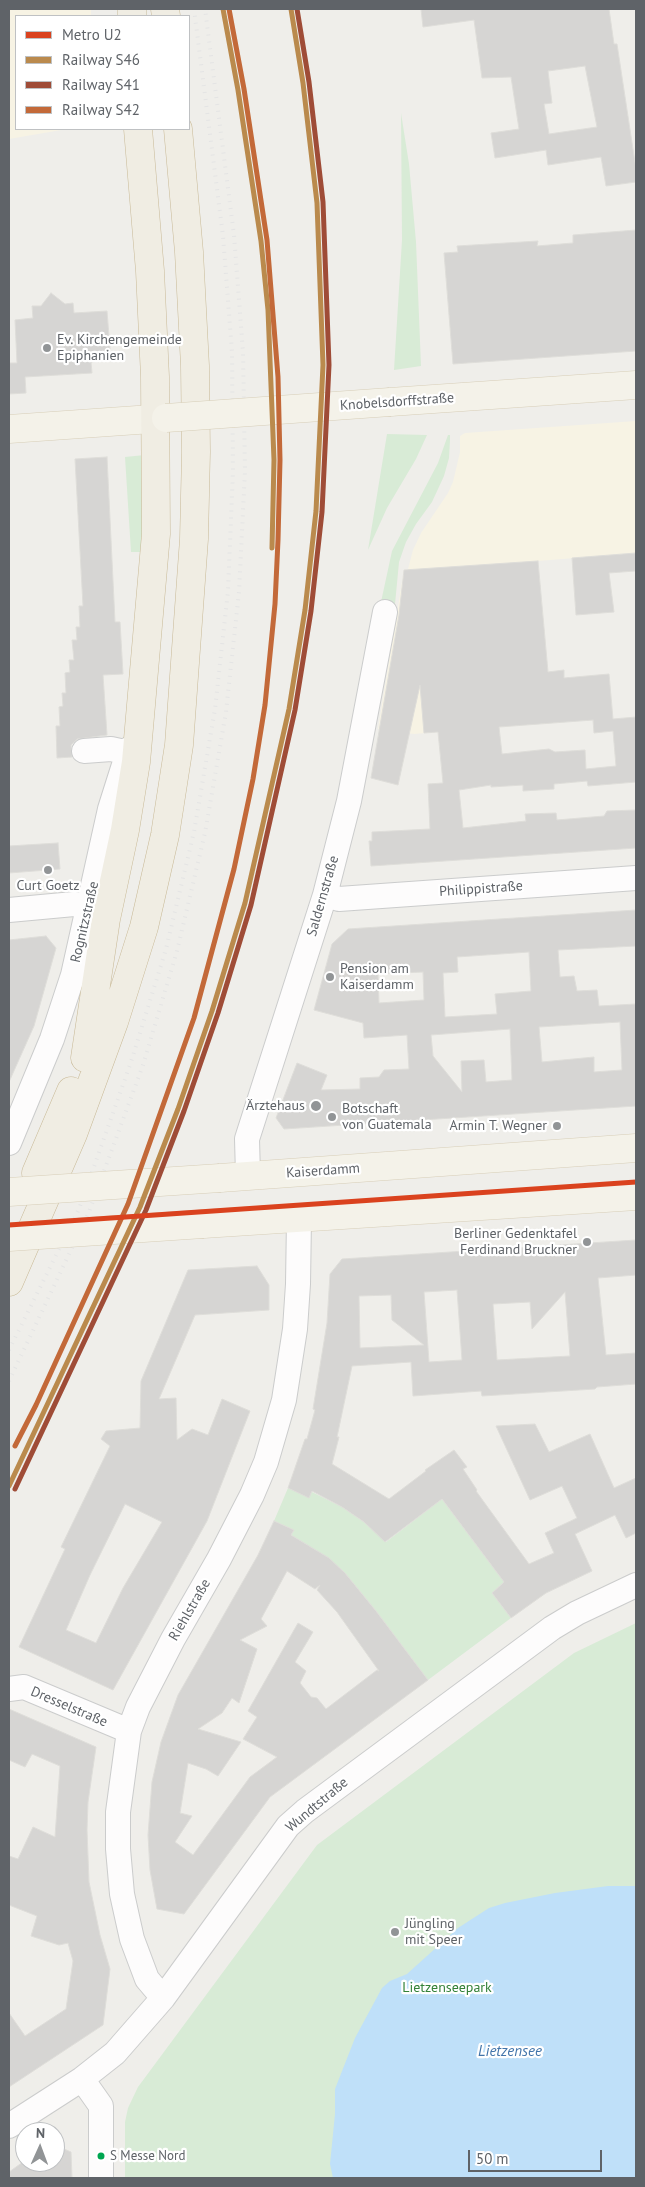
<!DOCTYPE html>
<html>
<head>
<meta charset="utf-8">
<style>
  body { margin:0 }
  #map { position:relative; width:645px; height:2187px; overflow:hidden; background:#efeeea; font-family:"PT Sans",sans-serif }
  canvas { display:block }
  .frame { position:absolute; inset:0; border:10px solid #5f6368; pointer-events:none }
  .legend { position:absolute; left:15px; top:15px; width:175px; height:115px; box-sizing:border-box; background:#fff; border:1px solid #bfc1c3; margin:0; padding:6px 9px; list-style:none; font-size:15px; color:#5f6368 }
  .legend li { display:flex; align-items:center; gap:10px; height:25px }
  .legend b { width:25px; border:1px solid #bfc1c3 }
  .north { position:absolute; left:15px; top:2122px; width:50px; height:50px; box-sizing:border-box; background:#fff; border:1px solid #bfc1c3; border-radius:50%; rotate:2deg; font-size:14px; font-weight:700; line-height:20px; text-align:center; color:#5f6368 }
  .north::after { content:''; display:block; margin:auto; width:18px; height:22px; background:#919496; clip-path:polygon(50% 0,100% 100%,50% 72%,0 100%) }
  .scale { position:absolute; left:468px; top:2150px; width:134px; height:22px; box-sizing:border-box; border:2px solid #5f6368; border-top:0; padding-left:6px; font-size:15px; line-height:18px; white-space:nowrap; color:#5f6368; -webkit-text-stroke:4px #fff; paint-order:stroke }
</style>
</head>
<body>
<div id="map">
<canvas width="645" height="2187"></canvas>
<div class="frame"></div>
<ul class="legend">
<li><b style="height:6px;background:#da421e"></b>Metro U2</li>
<li><b style="height:6px;background:#ba8a4d"></b>Railway S46</li>
<li><b style="height:6px;background:#9f4c37"></b>Railway S41</li>
<li><b style="height:6px;background:#c36939"></b>Railway S42</li>
</ul>
<div class="north">N</div>
<div class="scale">50 m</div>
</div>
<script>
const c = document.querySelector('canvas').getContext('2d');
c.lineJoin = 'round';
function fillPath(path, color) { c.fillStyle = color; c.fill(path, 'evenodd'); }
const toPath = rows => new Path2D(rows.map(r => 'M' + r).join(''));
function stroke(path, color, width, dash) { c.strokeStyle = color; c.lineWidth = width; c.lineCap = dash ? 'butt' : 'round'; c.setLineDash(dash || []); c.stroke(path); }
function write(font, color, halo, rows, align = 'center') {
  c.font = font + ' "PT Sans",sans-serif'; c.lineWidth = 4.5; c.setLineDash([]); c.textBaseline = 'middle'; c.strokeStyle = halo; c.fillStyle = color; for (const [text, x, y, turn = 0] of rows) {
    c.save(); c.translate(x, y); c.rotate((+turn || 0) * Math.PI / 180); c.textAlign = isNaN(turn) ? turn : align; if (halo) c.strokeText(text, 0, 0); c.fillText(text, 0, 0); c.restore();
  }
}
const commercial = toPath([
  [9,9,91,9,91,16,16,16,16,129,67,129,9,139],
  [636,421,636,553,538,561,551,723,414,734,378,729,404,570,408,569,413,550,421,533,448,493,453,482,460,452,460,436,465,433]
]);
const green = toPath([
  [401,113,409,164,416,242,421,366,394,370,402,240],
  [387,434,427,435,416,459,387,508,368,550],
  [448,435,450,435,450,440,449,458,444,476,432,502,416,524,406,542,399,562,395,604,381,602,392,551,438,463],
  [145,455,143,552,131,552,125,457],
  [288,1488,309,1497,312,1492,342,1507,364,1522,386,1542,442,1499,504,1582,492,1593,511,1618,428,1680,376,1611,345,1573,328,1558,291,1535,294,1530,274,1521],
  [636,1623,636,2178,125,2178,125,2122,128,2108,138,2087,317,1845,574,1653]
]);
const water = toPath([
  [608,1886,636,1886,636,2178,333,2178,330,2164,335,2114,335,2089,355,2038,382,1988,390,1981,407,1974,458,1928,489,1908,505,1903,555,1893]
]);
const building = toPath([
  [421,9,609,9,614,44,617,44,636,169,636,182,606,186,601,157,548,165,546,150,495,158,491,133,519,129,511,77,482,78,474,20,423,27,421,9],
  [585,66,597,127,549,134,544,104,552,103,548,71,585,66],
  [636,230,636,351,453,364,444,253,458,252,457,246,538,241,537,246,573,243,573,235,636,230],
  [51,293,65,304,73,303,74,313,107,311,111,361,91,362,92,373,25,377,26,393,9,394,9,363,17,363,15,320,33,318,32,306,41,306,51,293],
  [107,457,115,622,120,622,123,674,103,675,107,735,77,739,71,745,72,757,57,758,56,726,60,726,59,707,63,706,62,693,66,693,65,673,70,672,69,660,74,660,72,640,77,640,76,627,80,627,79,606,83,606,75,459,107,457],
  [636,553,635,571,609,573,614,612,576,615,572,558,636,553],
  [538,561,548,672,564,670,564,678,609,674,613,719,636,717,636,782,588,786,587,781,554,784,554,789,523,791,523,785,491,787,491,785,459,790,463,828,526,821,525,814,556,813,557,820,604,816,607,811,636,810,636,848,371,866,369,841,372,841,372,832,430,829,428,784,443,783,438,732,424,733,420,685,398,785,371,778,399,615,404,570,538,561],
  [593,720,594,733,613,731,616,766,586,769,585,750,555,752,549,749,502,754,499,727,593,720],
  [58,843,60,869,9,873,9,846,58,843],
  [636,910,636,946,558,950,560,977,574,976,577,991,597,990,599,1006,636,1004,636,1106,284,1129,276,1118,297,1063,327,1075,321,1090,360,1089,360,1078,379,1077,384,1070,409,1069,407,1035,364,1038,363,1023,314,1010,332,944,348,929,636,910],
  [529,952,531,991,495,994,497,1014,445,1017,443,973,458,972,457,957,529,952],
  [423,972,424,1000,379,1003,378,974,423,972],
  [620,1022,622,1070,594,1072,594,1057,542,1062,539,1027,620,1022],
  [510,1029,512,1080,486,1082,484,1060,461,1061,462,1092,433,1056,431,1035,510,1029],
  [46,936,56,948,34,1026,9,1082,9,940,46,936],
  [636,1240,636,1275,598,1278,606,1355,636,1353,636,1384,597,1387,595,1389,482,1396,481,1391,413,1396,411,1362,352,1366,337,1437,339,1437,332,1464,389,1499,426,1471,425,1470,454,1450,467,1467,463,1469,477,1490,476,1491,529,1564,554,1553,545,1533,577,1518,562,1486,530,1500,496,1426,535,1424,549,1452,590,1434,614,1488,636,1478,636,1533,626,1538,615,1515,575,1534,592,1571,546,1593,511,1618,492,1593,504,1582,442,1499,385,1542,364,1522,342,1507,312,1491,309,1498,288,1488,305,1439,307,1439,315,1410,313,1409,327,1323,330,1274,342,1259,636,1240],
  [457,1290,462,1360,429,1362,424,1292,457,1290],
  [565,1292,570,1356,497,1360,493,1304,530,1302,532,1329,565,1292],
  [391,1295,392,1320,424,1345,360,1348,359,1296,391,1295],
  [257,1266,269,1285,269,1310,195,1315,159,1399,176,1398,177,1440,192,1429,208,1435,222,1399,250,1411,207,1521,113,1690,19,1647,65,1549,61,1547,110,1446,101,1439,106,1431,140,1428,141,1381,188,1270,257,1266],
  [125,1504,162,1522,123,1588,96,1643,66,1630,90,1575,125,1504],
  [274,1521,294,1530,291,1535,329,1558,345,1573,376,1611,428,1680,270,1797,184,1914,157,1909,150,1870,148,1835,152,1782,161,1742,178,1695,258,1555,274,1521],
  [287,1571,315,1589,320,1585,317,1590,337,1612,379,1671,377,1670,326,1709,317,1698,311,1697,300,1683,306,1671,295,1662,313,1632,298,1623,248,1711,257,1717,243,1739,277,1757,250,1777,193,1855,175,1842,192,1816,180,1813,188,1763,206,1769,218,1776,241,1742,198,1729,222,1713,232,1698,239,1703,257,1649,240,1640,267,1626,261,1619,287,1571],
  [9,1709,96,1747,88,1802,87,1830,89,1882,100,1935,110,1969,103,2025,9,2087,9,2013,25,2036,66,2009,73,1961,68,1943,59,1945,31,1936,37,1916,9,1905,9,1856,18,1859,33,1827,55,1837,60,1766,32,1754,25,1767,9,1760,9,1709],
  [55,2145,71,2152,72,2178,9,2178,9,2172,23,2162,55,2162,55,2145]
]);
const minor = toPath([
  [84,751,111,749,129,753],
  [325,895,339,899,636,878],
  [9,910,74,904,89,906],
  [9,1143,52,1039,73,975,110,809,129,749],
  [248,1175,247,1139,325,895,349,801,385,612],
  [9,1689,24,1687,129,1731],
  [163,1998,147,1979,132,1939,122,1894,118,1849,118,1812,129,1731,138,1707,173,1639,219,1559,252,1495,266,1462,284,1400,295,1329,298,1284,299,1219],
  [82,2079,101,2106,101,2178],
  [9,2126,82,2079,115,2053,163,1998,288,1826,305,1811,552,1628,577,1613,636,1585]
]);
const major = toPath([
  [390,402,636,385],
  [9,429,166,418],
  [220,1178,636,1148],
  [203,1224,636,1196]
]);
const highway = toPath([
  [132,9,132,16],
  [165,9,166,16],
  [85,1058,106,919,125,830,136,762,156,534,155,377,150,271,138,129],
  [36,1173,71,1091],
  [9,1282,73,1134,114,1022,144,927,165,835,179,745,194,539,196,452,195,366,189,252,178,129]
]);
const rail = toPath([
  [9,1350,79,1209,131,1062,166,949,194,832,215,709,228,591,233,471,232,352,223,236,194,9],
  [9,1381,89,1212,143,1065,177,951,205,833,226,712,239,592,245,471,243,352,234,235,205,9]
]);
const majorBridge = toPath([
  [166,418,390,402],
  [9,1192,220,1178],
  [9,1237,203,1224]
]);
const rail1 = toPath([
  [223,9,238,90,261,241,268,310,274,460,272,548],
  [9,1486,140,1207,178,1109,212,1011,245,903,289,709,305,610,316,511,323,365,317,203,303,83,291,9]
]);
const rail2 = toPath([
  [15,1489,146,1210,184,1111,218,1013,251,905,295,710,311,611,322,512,329,365,323,202,309,82,297,9]
]);
const rail3 = toPath([
  [15,1446,36,1405,128,1204,194,1018,234,869,253,779,265,705,275,604,278,540,280,460,278,377,267,240,244,89,229,9]
]);
const metro1 = toPath([
  [9,1225,636,1182]
]);
const markers = [
  [47,348,5,"#919496"],
  [48,870,5,"#919496"],
  [330,977,5,"#919496"],
  [316,1106,6,"#919496"],
  [332,1117,5,"#919496"],
  [557,1126,5,"#919496"],
  [587,1242,5,"#919496"],
  [395,1932,5,"#919496"],
  [101,2156,4.5,"#00a651"]
];
const busNames = [
  ["S Messe Nord",110,2156]
];
const poiNames = [
  ["Ev. Kirchengemeinde",57,340],
  ["Epiphanien",57,356],
  ["Curt Goetz",48,886,"center"],
  ["Pension am",340,969],
  ["Kaiserdamm",340,985],
  ["Ärztehaus",305,1106,"right"],
  ["Botschaft",342,1109],
  ["von Guatemala",342,1125],
  ["Armin T. Wegner",547,1126,"right"],
  ["Berliner Gedenktafel",577,1234,"right"],
  ["Ferdinand Bruckner",577,1250,"right"],
  ["Jüngling",405,1924],
  ["mit Speer",405,1940]
];
const streetNames = [
  ["Knobelsdorffstraße",397,402,-4],
  ["Philippistraße",481,889,-4],
  ["Saldernstraße",323,896,-74],
  ["Rognitzstraße",85,922,-77],
  ["Kaiserdamm",323,1171,-4],
  ["Riehlstraße",190,1610,-60],
  ["Dresselstraße",69,1707,23],
  ["Wundtstraße",317,1805,-40]
];
const parkNames = [
  ["Lietzenseepark",447,1988]
];
const waterNames = [
  ["Lietzensee",510,2052]
];
fillPath(commercial, '#f7f3e4');
fillPath(green, '#d8ebd6');
fillPath(water, '#bfe0f9');
fillPath(building, '#d6d5d3');
stroke(building, '#deddd9', 1);
stroke(minor, '#cbcccc', 26);
stroke(major, '#d7ceb8', 29);
stroke(highway, '#c8b996', 29);
stroke(minor, '#fdfcfc', 24);
stroke(major, '#f4f2e9', 28);
stroke(highway, '#f0ede3', 28);
stroke(rail, '#e4e4e4', 4, [1, 6]);
stroke(majorBridge, '#d7ceb8', 29, []);
stroke(majorBridge, '#f4f2e9', 28);
stroke(rail1, '#ba8a4d', 5);
stroke(rail2, '#9f4c37', 5);
stroke(rail3, '#c36939', 5);
stroke(metro1, '#da421e', 5);
for (const [x, y, r, color] of markers) { const dot = new Path2D(); dot.arc(x, y, r, 0, 2 * Math.PI); c.fillStyle = color; c.fill(dot); stroke(dot, '#fff', 2); }
write('13px', '#5f6368', '#fff', busNames, 'left');
write('14px', '#5f6368', '#fff', poiNames, 'left');
write('14px', '#5f6368', '#fff', streetNames);
write('14px', '#348238', '#fff', parkNames);
write('italic 15px', '#4174aa', '#fff', waterNames);
</script>
</body>
</html>
